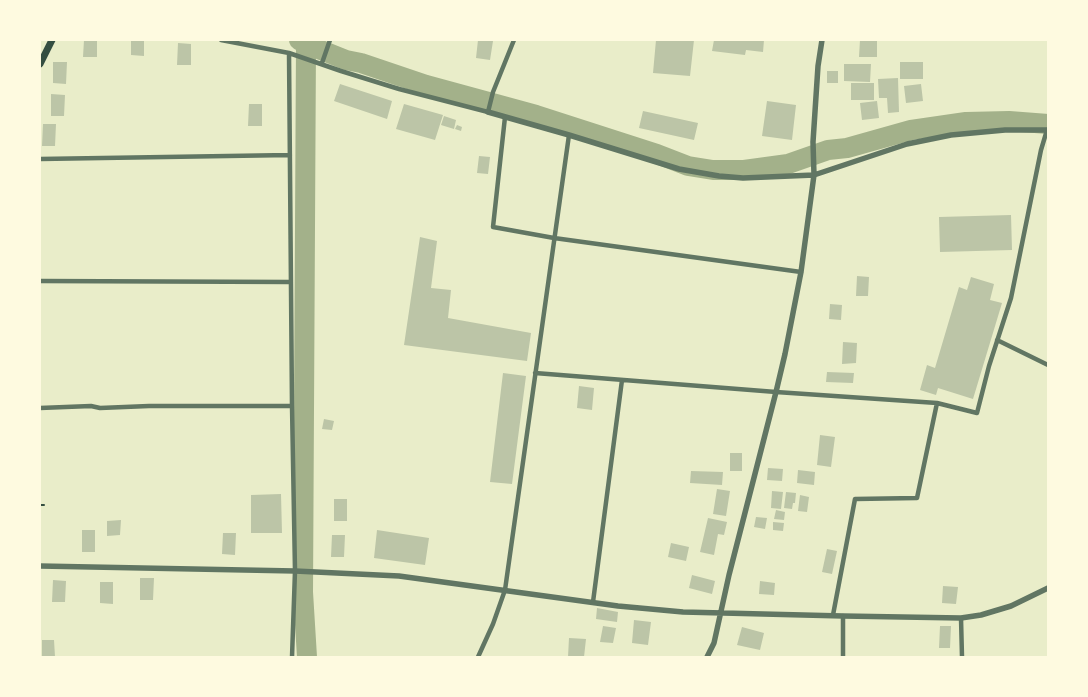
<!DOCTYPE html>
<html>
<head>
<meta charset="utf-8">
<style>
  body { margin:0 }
  #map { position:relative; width:1088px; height:697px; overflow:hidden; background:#e9edc9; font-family:Mulish,sans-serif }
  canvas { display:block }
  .frame { position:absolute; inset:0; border:41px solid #fefae0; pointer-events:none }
</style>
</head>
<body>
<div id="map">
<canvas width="1088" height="697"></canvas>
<div class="frame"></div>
</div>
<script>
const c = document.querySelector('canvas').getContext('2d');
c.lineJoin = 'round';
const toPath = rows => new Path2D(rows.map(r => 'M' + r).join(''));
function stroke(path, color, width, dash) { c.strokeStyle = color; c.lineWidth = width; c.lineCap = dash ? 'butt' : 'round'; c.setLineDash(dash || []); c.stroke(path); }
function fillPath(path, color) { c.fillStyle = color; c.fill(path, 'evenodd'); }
const stream = toPath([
  [306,44,308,40]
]);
const river = toPath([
  [299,40,306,44,346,60,361,63,426,85,536,115,657,154,688,166,713,170,744,170,788,164,828,150,847,148,911,130,966,122,1009,121,1048,124],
  [306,44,303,592,307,657]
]);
const building = toPath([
  [84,40,97,40,97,57,83,57],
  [131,40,144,40,144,56,131,55],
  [478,40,493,41,490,60,476,58],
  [656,40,694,40,690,76,653,73],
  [714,40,764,40,763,52,746,50,745,55,712,51],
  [860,40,877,40,877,57,859,57],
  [178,43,191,44,191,65,177,65],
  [53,62,67,62,66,84,53,83],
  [900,62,923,62,923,79,900,79],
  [844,64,871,64,870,82,844,81],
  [827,71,838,71,838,83,827,83],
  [898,78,899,112,888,113,887,98,879,98,878,79],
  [851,83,874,83,874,100,851,100],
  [340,84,392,101,387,119,334,101],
  [921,84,923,101,906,103,904,86],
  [51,94,65,95,64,116,51,116],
  [767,101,796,105,792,140,762,136],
  [877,101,879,118,862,120,860,103],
  [249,104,262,104,262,126,248,126],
  [404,104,443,115,435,140,396,129],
  [643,111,698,123,694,140,639,128],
  [444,116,456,120,454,129,441,125],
  [43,124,56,124,55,146,42,146],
  [457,125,462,127,461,131,455,129],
  [479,156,490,157,488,174,477,173],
  [1011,215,1012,250,940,252,939,217],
  [420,237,437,241,431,288,451,290,448,318,531,333,527,361,404,345],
  [857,276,869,277,868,296,856,296],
  [971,277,994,284,990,300,1002,303,973,399,938,388,936,395,920,390,927,365,935,368,959,287,967,290],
  [830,304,842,305,841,320,829,319],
  [843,342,857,343,856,363,842,364],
  [827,372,854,373,853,383,826,382],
  [503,373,526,376,512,484,490,482],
  [579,386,594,388,592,410,577,408],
  [324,419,334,421,332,430,322,429],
  [820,435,835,437,831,467,817,465],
  [730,453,742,453,742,471,730,471],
  [768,468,783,469,782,481,767,480],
  [798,470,815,472,814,485,797,483],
  [691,471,723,472,722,485,690,483],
  [717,489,730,491,726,516,713,514],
  [772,491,783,492,781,509,771,508],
  [786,492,796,493,795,503,793,503,792,509,784,508],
  [281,494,282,533,251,533,251,495],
  [800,495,809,497,807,512,798,511],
  [334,499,347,499,347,521,334,521],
  [776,510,785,512,784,520,774,519],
  [756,517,767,518,765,529,754,527],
  [708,518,727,522,724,535,718,534,714,555,700,552],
  [121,520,120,535,107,536,107,521],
  [773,522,784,523,783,531,773,530],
  [82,530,95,530,95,552,82,552],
  [377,530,429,538,425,565,374,558],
  [223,533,236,533,235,555,222,554],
  [332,535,345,535,344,557,331,557],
  [671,543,689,547,686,561,668,557],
  [827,549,837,551,832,574,822,572],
  [692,575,715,581,712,594,689,588],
  [140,578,154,578,153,600,140,600],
  [53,580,66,581,65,602,52,602],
  [760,581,775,583,774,595,759,594],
  [100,582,113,582,113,604,100,603],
  [943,586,958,587,956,604,942,603],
  [597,608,618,612,617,622,596,619],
  [634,620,651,622,648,645,632,643],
  [603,626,616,628,613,643,600,642],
  [940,626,951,626,950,648,939,648],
  [742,627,764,633,760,650,737,645],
  [569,638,586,639,584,657,568,657],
  [42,640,54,640,55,657,42,657]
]);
const path = toPath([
  [40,505,44,505]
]);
const minor = toPath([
  [221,40,289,53,341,71,399,89,488,112,493,92,514,40],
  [289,53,292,406,295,571,292,657],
  [322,63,330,40],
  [505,117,493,227,554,238,801,272],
  [40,159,290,155],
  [40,281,291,282],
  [997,340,1048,365],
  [535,373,776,392,937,403,977,413,989,366,1011,298,1041,150,1047,130],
  [40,408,91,406,100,408,149,406,292,406],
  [593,602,622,380],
  [833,615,855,499,917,498,937,403],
  [961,618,962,657],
  [478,657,493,624,505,590,569,135],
  [843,657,843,616]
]);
const tertiary = toPath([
  [488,112,569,135,679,169,719,176,743,178,814,175,907,144,951,135,1005,130,1048,130],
  [40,566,295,571,399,576,618,606,683,612,843,616,961,618,981,615,1011,606,1048,588],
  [707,657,714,643,729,575,776,392,785,354,801,272,814,175,813,142,818,66,822,40]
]);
const primary = toPath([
  [40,64,52,40]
]);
stroke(stream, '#a3b18a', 3);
stroke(river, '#a3b18a', 20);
fillPath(building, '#bcc5a7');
stroke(path, '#344e41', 2);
stroke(minor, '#617663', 4.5);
stroke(tertiary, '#617663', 5.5);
stroke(primary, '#344e41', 7);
</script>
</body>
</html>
